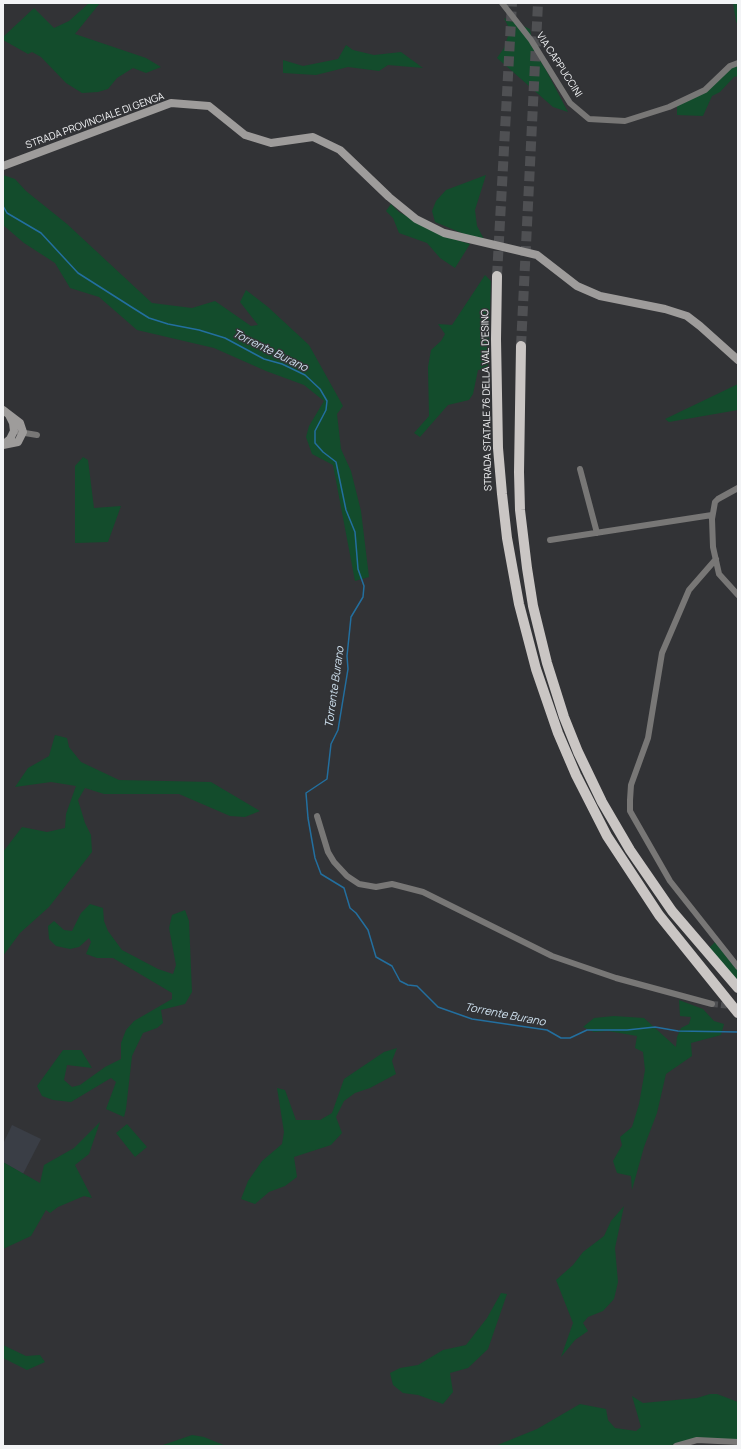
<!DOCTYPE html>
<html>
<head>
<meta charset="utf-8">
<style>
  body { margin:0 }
  #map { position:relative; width:741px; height:1449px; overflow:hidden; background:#323336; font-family:Manrope,sans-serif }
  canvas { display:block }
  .frame { position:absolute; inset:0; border:4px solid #f3f4f6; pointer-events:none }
</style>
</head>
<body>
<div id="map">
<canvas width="741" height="1449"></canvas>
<div class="frame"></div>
</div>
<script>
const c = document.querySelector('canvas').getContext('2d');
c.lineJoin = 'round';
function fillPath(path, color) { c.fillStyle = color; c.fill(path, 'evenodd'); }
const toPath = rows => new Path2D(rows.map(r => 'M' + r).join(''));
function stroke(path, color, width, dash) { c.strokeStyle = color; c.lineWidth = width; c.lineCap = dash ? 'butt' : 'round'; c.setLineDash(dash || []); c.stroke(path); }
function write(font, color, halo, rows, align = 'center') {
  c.font = font + ' Manrope,sans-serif'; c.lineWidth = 3; c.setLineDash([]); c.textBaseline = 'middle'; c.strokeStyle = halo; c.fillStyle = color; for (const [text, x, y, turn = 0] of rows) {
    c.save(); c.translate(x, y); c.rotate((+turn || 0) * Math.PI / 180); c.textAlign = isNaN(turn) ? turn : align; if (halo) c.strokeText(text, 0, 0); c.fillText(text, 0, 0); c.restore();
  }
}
const built = toPath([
  [12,1125,41,1139,23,1174,3,1162,3,1144]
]);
const green = toPath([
  [89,3,100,3,75,34,146,58,161,67,146,73,133,68,117,78,108,89,98,92,82,93,66,83,41,57,32,52,28,54,3,40,3,37,34,8,54,28,69,21],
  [733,3,738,3,738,26,736,21],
  [504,18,530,29,534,51,546,70,568,112,553,107,497,58,504,48,510,30],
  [346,45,353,50,374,55,401,52,423,68,388,65,379,71,348,67,316,75,283,73,283,60,303,66,338,59],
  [738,64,738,76,734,77,720,92,712,96,703,116,677,115,677,105,698,95,722,74],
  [3,175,15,179,26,191,67,224,152,303,192,308,215,301,251,326,258,325,240,302,246,290,268,307,309,345,343,406,337,414,341,449,351,471,361,511,369,577,355,581,333,465,312,454,306,437,309,426,324,401,304,385,266,371,214,348,137,330,99,297,70,288,55,263,24,243,3,225],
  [486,175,475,210,477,226,484,239,469,236,435,222,432,211,436,201,446,190],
  [391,204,399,212,444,236,470,244,455,268,440,258,427,243,399,233,393,218,386,211],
  [485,275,491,281,488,369,478,370,473,394,469,400,448,405,420,437,414,433,429,416,428,367,431,350,441,341,445,334,438,324,452,325],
  [738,384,738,410,669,422,665,419],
  [83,457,88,460,94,508,121,506,108,542,75,543,75,466],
  [55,735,67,738,69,747,81,762,119,780,211,782,260,811,245,817,230,816,179,794,104,794,85,788,78,800,85,823,91,835,92,852,49,907,20,933,3,956,3,852,22,827,47,832,65,828,66,814,76,786,51,782,15,787,28,768,49,756],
  [90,904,103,908,104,921,108,931,122,950,158,969,173,974,176,965,169,928,172,915,185,910,189,921,192,992,185,1004,161,1010,163,1023,157,1028,143,1033,132,1056,126,1109,124,1117,106,1109,116,1082,111,1078,71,1102,53,1100,42,1096,37,1086,63,1050,81,1050,92,1068,67,1065,64,1080,72,1087,80,1085,105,1067,121,1059,121,1043,126,1030,134,1021,172,999,172,993,113,958,97,958,86,954,91,942,89,938,79,947,70,949,56,946,49,939,48,926,54,921,64,930,72,931,81,913],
  [715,942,738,971,738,981,709,948],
  [679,1000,703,1009,714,1021,724,1024,721,1035,691,1043,692,1056,666,1074,657,1113,644,1147,632,1190,631,1176,617,1173,613,1161,622,1145,620,1137,632,1127,639,1104,645,1070,643,1052,635,1048,637,1036,608,1031,594,1032,583,1027,594,1018,614,1016,644,1018,676,1047,677,1037,681,1028,689,1024,691,1017,680,1016],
  [397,1048,392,1061,396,1074,370,1088,355,1093,344,1101,336,1117,342,1133,331,1145,294,1157,297,1177,285,1186,269,1192,255,1204,241,1199,248,1181,262,1161,282,1144,284,1132,277,1088,285,1090,296,1120,320,1120,332,1113,344,1079,384,1052],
  [100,1122,89,1154,75,1165,92,1198,84,1196,58,1207,50,1213,46,1210,31,1236,3,1249,3,1162,40,1183,44,1165,74,1148],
  [127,1124,147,1147,135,1157,116,1133],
  [624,1206,615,1248,618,1282,614,1299,603,1311,588,1317,583,1323,588,1331,575,1340,561,1357,573,1323,556,1280,573,1265,583,1252,604,1236,611,1221],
  [501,1293,507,1294,488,1349,468,1368,450,1373,453,1392,443,1404,418,1395,403,1393,393,1385,390,1373,400,1368,418,1365,443,1350,466,1345,487,1318],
  [3,1345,26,1356,40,1355,45,1362,27,1370,3,1358],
  [710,1394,717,1394,738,1402,738,1442,706,1441,662,1446,495,1446,537,1429,580,1404,606,1409,608,1420,615,1428,636,1431,641,1427,632,1396,643,1403,697,1398],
  [192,1435,204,1437,226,1446,160,1446]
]);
const stream = toPath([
  [3,206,7,213,41,233,78,273,133,308,149,318,168,324,199,330,225,338,264,359,282,364,305,375,320,389,327,401,326,410,315,431,315,443,323,452,336,462,346,510,355,532,358,569,364,586,363,597,351,617,347,656,348,669,338,730,331,744,327,779,306,793,308,818,315,858,321,874,344,888,350,908,356,913,368,930,376,957,392,966,400,981,408,985,417,986,438,1007,472,1019,547,1030,561,1038,570,1038,587,1030,627,1030,655,1027,678,1031,738,1032]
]);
const minorTunnel = toPath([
  [712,1004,732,1006]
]);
const trunkTunnel = toPath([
  [497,276,512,3],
  [521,346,538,3]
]);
const minor = toPath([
  [502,3,531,40,570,103,589,119,625,121,669,107,705,90,730,66,738,63],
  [19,432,37,435],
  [580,469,597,533],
  [738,488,718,499,715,502,712,519,713,547,719,574,738,595],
  [550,540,712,515],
  [716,559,689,590,662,653,648,738,631,785,630,800,630,811,670,881,738,967],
  [317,816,328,852,334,862,347,876,359,884,376,887,392,884,423,892,552,956,616,978,712,1004],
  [676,1446,697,1440,738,1442]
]);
const secondary = toPath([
  [3,166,171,103,209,106,245,135,271,143,313,137,340,150,389,197,416,219,444,233,537,255,577,286,600,296,665,309,687,316,700,326,738,360],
  [3,410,20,423,23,432,18,442,3,445],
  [3,445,10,439,14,431,13,423,9,415]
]);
const trunk = toPath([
  [497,276,496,339,498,448,502,494,507,538,519,604,536,669,558,733,576,775,607,836,659,915,738,1013],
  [521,346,519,472,520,510,527,568,533,606,547,663,564,717,578,752,602,802,630,850,672,911,738,988]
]);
const streetNames = [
  ["VIA CAPPUCCINI",559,65,57],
  ["STRADA PROVINCIALE DI GENGA",95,121,-20],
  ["STRADA STATALE 76 DELLA VAL D'ESINO",487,400,-91]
];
const waterNames = [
  ["Torrente Burano",270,351,26],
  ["Torrente Burano",335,687,-82],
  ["Torrente Burano",505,1015,11]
];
fillPath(built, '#3a3e46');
fillPath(green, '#134c2c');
stroke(stream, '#236f9f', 1.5);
stroke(minorTunnel, '#4f5053', 6, [6, 3]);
stroke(trunkTunnel, '#4f5053', 10, [10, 5]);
stroke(minor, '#787776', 6);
stroke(secondary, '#9e9c9b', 8);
stroke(trunk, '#cac6c4', 10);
write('10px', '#f3f4f6', '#323336', streetNames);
write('italic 11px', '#cfe1ef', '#323336', waterNames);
</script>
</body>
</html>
